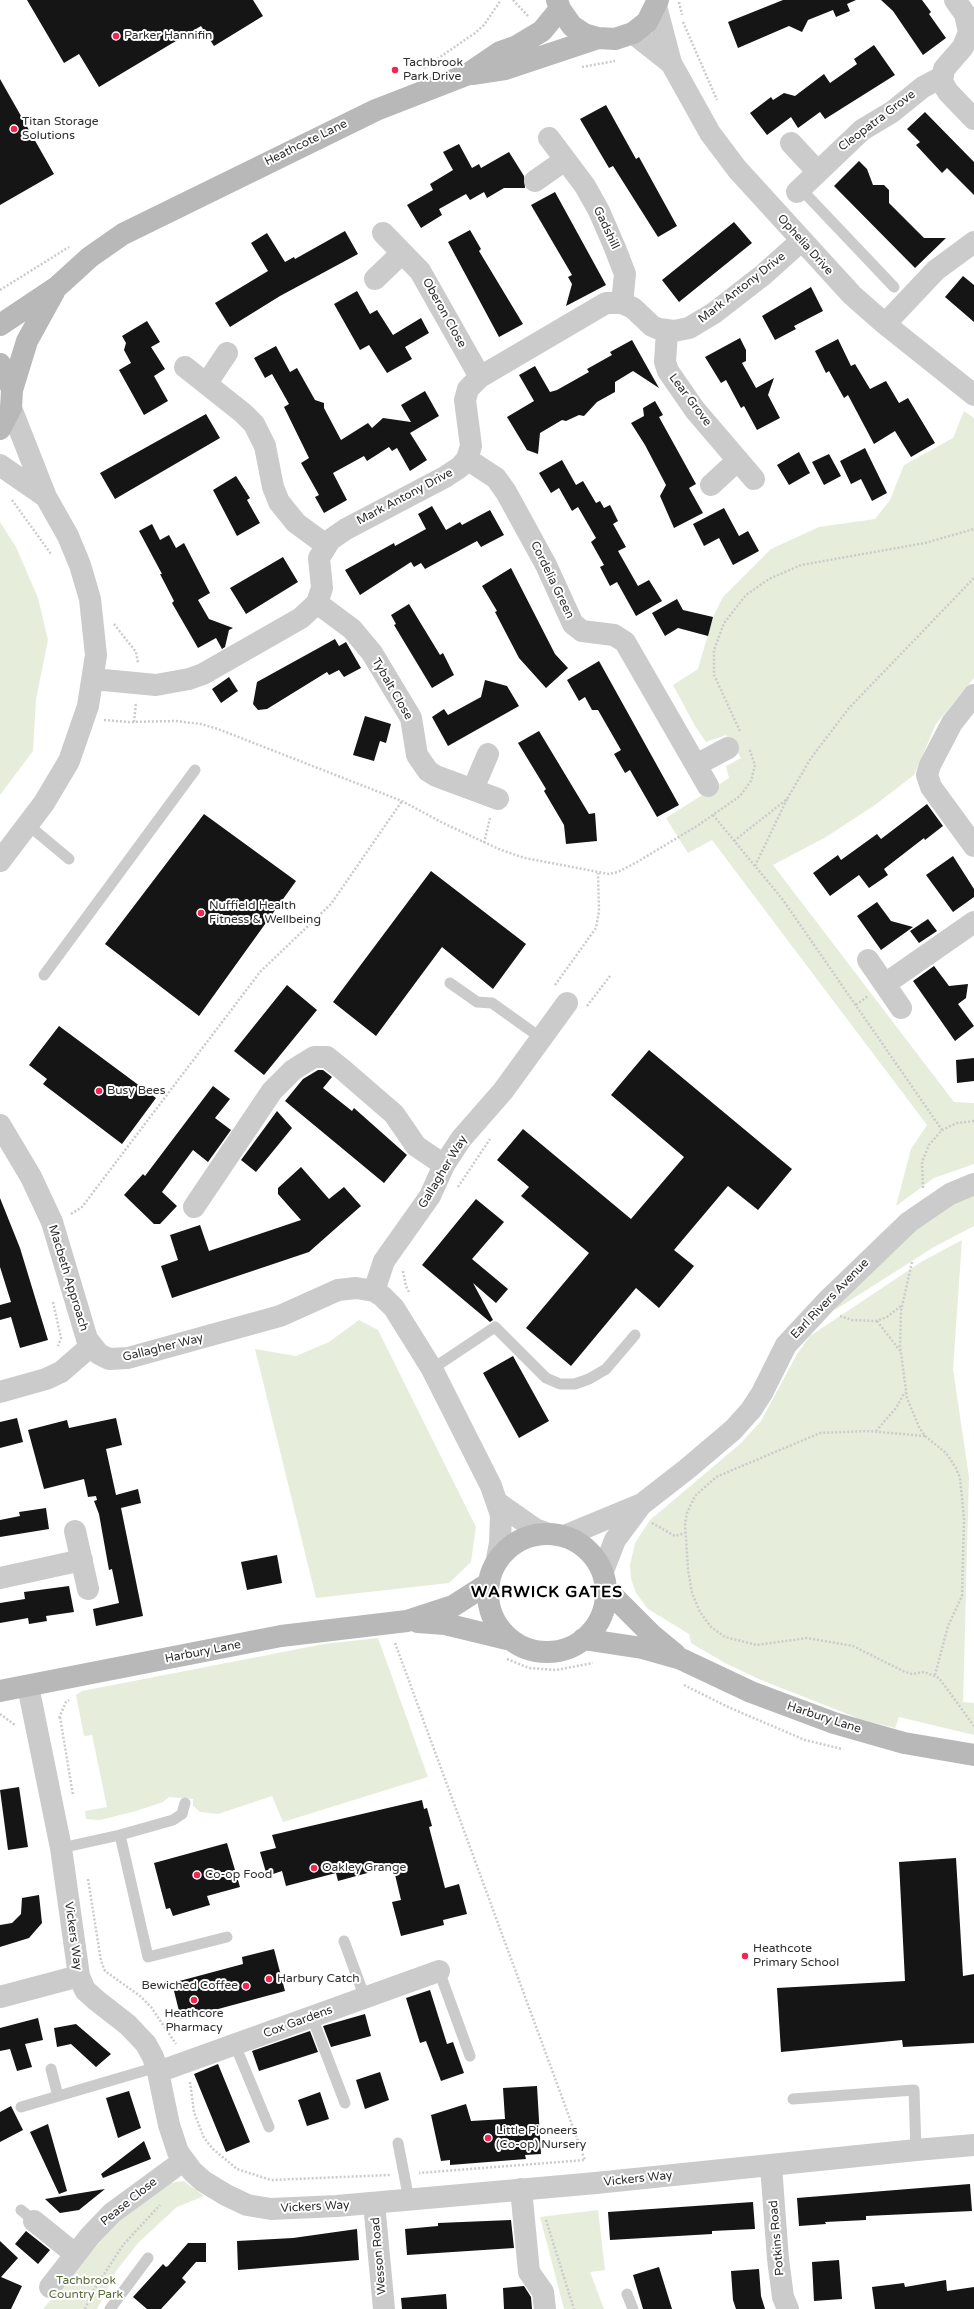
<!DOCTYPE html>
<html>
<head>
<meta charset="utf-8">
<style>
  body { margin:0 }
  canvas { display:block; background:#fff }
</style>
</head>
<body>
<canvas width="974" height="2309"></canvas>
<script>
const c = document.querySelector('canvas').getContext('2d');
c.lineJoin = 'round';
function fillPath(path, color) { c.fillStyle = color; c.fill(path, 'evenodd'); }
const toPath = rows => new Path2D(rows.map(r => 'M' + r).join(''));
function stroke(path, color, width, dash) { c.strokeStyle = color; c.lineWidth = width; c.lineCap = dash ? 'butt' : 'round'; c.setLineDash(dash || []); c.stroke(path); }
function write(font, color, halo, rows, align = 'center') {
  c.font = font + ' "Varela Round",sans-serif'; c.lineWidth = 4; c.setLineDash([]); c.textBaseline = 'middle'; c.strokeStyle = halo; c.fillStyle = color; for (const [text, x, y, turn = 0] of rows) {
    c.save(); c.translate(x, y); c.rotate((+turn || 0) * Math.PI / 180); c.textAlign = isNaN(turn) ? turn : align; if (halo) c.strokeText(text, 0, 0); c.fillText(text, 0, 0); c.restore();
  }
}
const green = toPath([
  [964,411,974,418,974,678,936,724,914,775,875,805,826,837,773,865,954,1102,974,1103,974,1164,934,1178,896,1206,911,1149,927,1125,712,840,688,853,666,818,729,778,726,766,741,758,726,735,706,742,695,726,673,685,698,669,713,617,723,597,771,549,819,527,875,519,890,500,904,465,953,438],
  [0,522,16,547,38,598,48,640,36,699,33,751,0,795],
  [974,1194,974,1226,934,1247,835,1310,834,1308,900,1242,947,1207],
  [962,1240,953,1369,969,1477,963,1702,974,1703,974,1735,899,1717,895,1728,860,1719,761,1680,725,1663,691,1643,689,1634,648,1609,636,1593,631,1579,630,1565,635,1543,650,1520,740,1444,761,1421,797,1354,810,1336,921,1262],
  [359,1320,378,1330,476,1527,471,1562,449,1583,316,1598,255,1349,296,1356,329,1342],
  [378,1638,428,1777,283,1822,272,1796,218,1814,200,1812,193,1806,193,1799,169,1797,163,1802,136,1811,100,1820,86,1819,85,1811,107,1807,92,1735,84,1736,76,1695,82,1691,324,1644],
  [184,2181,204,2196,177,2207,139,2242,116,2271,97,2309,43,2309,122,2216,169,2183],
  [598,2210,605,2270,590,2272,604,2309,564,2309,540,2217]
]);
const building = toPath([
  [27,0,253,0,263,16,214,46,201,26,99,87,79,54,64,63],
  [783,0,856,0,847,4,850,11,836,17,833,10,808,20,802,32,789,26,738,48,728,22],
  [881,0,922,0,931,12,929,14,946,38,923,55,893,11],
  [874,45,895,75,825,119,820,112,798,128,791,117,767,135,750,113,771,97,773,100,784,93,795,96,824,74,830,83,857,64,854,59],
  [0,79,54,174,0,205],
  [606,105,636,159,639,157,677,226,658,237,613,166,609,168,580,119],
  [925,112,974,162,974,195,947,168,942,173,916,145,920,142,907,129],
  [459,144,472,168,479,164,481,168,509,152,524,176,525,188,504,188,487,198,484,192,470,200,466,194,439,209,442,215,421,228,407,205,433,190,430,184,453,170,443,152],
  [859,161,867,169,873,185,884,185,889,190,889,203,924,238,946,238,915,268,834,186],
  [555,192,606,285,566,306,572,284,568,277,572,275,531,205],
  [734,222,752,243,679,302,662,280],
  [470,230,481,249,479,251,523,324,499,337,448,242],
  [345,231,358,254,280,296,230,327,215,303,268,271,251,243,267,233,285,262,294,257,295,259],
  [963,276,974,285,974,322,945,297],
  [811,287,823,311,794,326,796,329,775,340,762,316],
  [357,291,370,314,377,310,393,335,421,318,429,333,405,347,412,359,387,373,369,345,360,350,334,304],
  [147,321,160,342,151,347,165,369,154,376,168,401,144,415,119,370,131,363,124,350,126,343,122,336],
  [740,338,746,350,746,361,742,363,756,388,774,378,768,395,780,418,757,430,744,406,741,408,726,380,721,383,705,357],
  [838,339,851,366,855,364,870,389,886,381,899,403,908,398,935,443,911,457,895,431,874,444,848,395,844,398,829,371,826,373,815,351],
  [632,340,659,388,633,371,615,382,615,392,597,402,584,416,579,415,566,421,562,420,540,433,538,454,527,450,507,417,534,401,519,375,535,366,550,392,557,390,589,372,587,369,612,355,610,352],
  [276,346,290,372,297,368,315,400,324,403,324,408,341,440,368,423,372,428,383,418,411,422,401,405,425,391,439,416,410,433,427,460,410,471,397,448,392,451,389,447,367,461,364,456,333,473,347,500,324,513,315,497,319,495,301,463,309,458,284,407,289,404,272,374,265,378,254,358],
  [655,401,663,415,659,417,696,484,689,488,703,513,674,528,660,496,666,485,645,445,631,423,644,416,643,408],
  [206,414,220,438,115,499,100,473],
  [865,448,887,493,872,501,861,479,851,484,840,461],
  [799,452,810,473,789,485,777,465],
  [829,454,841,476,824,485,812,462],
  [562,460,576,485,583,481,596,503,600,501,604,508,610,505,618,521,613,524,626,547,618,551,638,586,649,580,662,601,636,616,617,582,610,586,600,567,604,565,591,542,596,538,578,507,572,511,559,488,551,493,539,473],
  [236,476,250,498,247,500,260,523,237,536,213,490],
  [432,506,446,530,460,522,462,525,490,510,504,535,481,547,477,541,425,569,421,563,414,567,411,562,360,595,345,570,394,543,395,546,426,529,418,514],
  [724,508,739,536,748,531,759,551,733,565,719,538,704,546,693,524],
  [152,524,160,540,169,535,176,548,184,543,210,593,198,600,209,619,233,628,229,630,225,647,222,649,216,638,198,648,172,603,174,601,160,574,162,574,139,531],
  [283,557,298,582,246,614,230,588],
  [511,568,555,654,568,668,546,688,519,658,495,612,497,611,482,586],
  [677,599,683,610,713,617,708,636,678,628,665,636,652,613],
  [409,604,440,655,443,653,454,675,432,688,394,625,396,624,391,615],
  [335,639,339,646,346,642,361,668,344,677,339,670,329,675,327,672,267,709,258,710,253,704,257,682],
  [599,661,679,805,657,817,630,770,625,773,614,754,621,750,598,710,592,710,585,697,579,701,567,680],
  [229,677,238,691,221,703,212,689],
  [485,680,507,686,519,706,448,746,432,717,444,709,448,715,481,697],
  [365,716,391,724,386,743,380,741,374,761,353,755],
  [539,731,589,814,595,813,597,841,566,844,564,825,544,791,546,789,518,743],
  [927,804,943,826,925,840,924,838,884,869,888,875,869,888,859,875,830,896,813,873,838,855,841,860,877,834,881,839],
  [204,814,296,881,199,1016,105,944],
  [953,856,974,889,974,897,953,912,926,875],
  [431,871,526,944,493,989,442,947,376,1036,333,1002],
  [877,902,891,921,913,927,881,950,857,916],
  [928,919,937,931,919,943,910,931],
  [934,966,949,986,968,984,966,998,958,1004,974,1026,955,1041,913,981],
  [287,985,317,1010,264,1075,234,1051],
  [59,1026,156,1098,122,1144,43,1084,47,1079,29,1065],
  [649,1050,792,1169,758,1210,728,1186,674,1250,694,1266,659,1308,636,1288,571,1366,526,1328,589,1253,521,1196,529,1187,497,1160,523,1129,631,1219,684,1157,611,1095],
  [974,1058,974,1081,957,1083,956,1060],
  [318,1070,323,1070,332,1077,323,1088,352,1111,354,1108,407,1155,384,1183,285,1101,303,1079],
  [213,1086,230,1099,215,1118,231,1130,208,1162,193,1150,162,1192,177,1206,160,1224,154,1224,124,1195,143,1174,145,1176],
  [277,1111,292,1128,256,1172,241,1160],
  [301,1167,329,1199,344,1187,361,1206,309,1252,172,1298,161,1266,178,1260,170,1235,200,1225,209,1251,301,1220,278,1194,278,1188],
  [0,1198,20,1248,48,1340,20,1348,11,1317,0,1320,0,1305,11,1302,0,1267],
  [476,1199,504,1222,472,1259,508,1289,496,1303,473,1283,493,1320,490,1322,422,1265],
  [513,1356,549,1421,519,1438,483,1373],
  [17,1418,23,1442,0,1448,0,1422],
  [116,1418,122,1445,106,1449,116,1495,138,1489,141,1503,121,1508,143,1616,96,1626,93,1609,119,1603,112,1569,109,1570,99,1514,94,1501,97,1500,96,1496,88,1497,84,1479,44,1489,28,1430,67,1420,69,1428],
  [46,1508,49,1529,0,1537,0,1520,20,1516,19,1512],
  [277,1555,282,1583,247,1590,241,1562],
  [69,1586,74,1612,46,1616,47,1621,29,1624,28,1618,0,1623,0,1603,25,1599,24,1592],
  [19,1787,28,1847,8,1850,0,1790],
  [422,1800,424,1809,427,1808,432,1826,429,1827,445,1888,459,1884,467,1914,443,1920,444,1925,401,1936,392,1902,401,1900,393,1866,338,1881,336,1873,286,1886,282,1871,267,1876,260,1852,276,1848,272,1835],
  [227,1843,240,1887,207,1896,210,1905,173,1916,170,1908,166,1909,154,1863],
  [956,1858,963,1976,974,1974,974,2043,903,2047,902,2040,781,2052,777,1988,905,1981,899,1862],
  [39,1895,42,1923,29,1938,0,1947,0,1925,12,1923,21,1914,22,1898],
  [274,1949,285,1991,181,2019,172,1983,243,1964,242,1957],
  [430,1990,447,2044,453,2042,464,2073,441,2081,426,2041,420,2043,406,1998],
  [365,2014,371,2036,331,2047,323,2026],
  [38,2018,43,2040,25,2044,32,2067,17,2071,10,2049,0,2051,0,2028],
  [76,2024,111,2054,96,2067,71,2044,57,2047,54,2028],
  [310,2031,318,2052,259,2071,252,2051],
  [218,2064,250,2142,226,2152,194,2074],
  [380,2072,389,2100,365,2109,356,2080],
  [537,2086,541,2154,525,2155,526,2159,450,2165,450,2160,441,2161,431,2115,466,2104,471,2121,505,2119,503,2088],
  [129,2091,141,2128,118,2138,106,2098],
  [320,2092,329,2119,307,2126,298,2100],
  [11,2106,23,2130,0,2142,0,2112],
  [48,2124,67,2191,59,2194,30,2132],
  [144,2141,151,2159,103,2178,101,2174],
  [970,2184,972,2211,866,2216,866,2220,825,2222,826,2224,799,2226,797,2198],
  [105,2189,79,2210,60,2213,45,2199],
  [753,2202,755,2229,712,2231,712,2234,610,2240,608,2212],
  [511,2220,514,2248,407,2255,405,2229,438,2226,438,2223],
  [357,2229,359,2260,238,2270,237,2241,293,2238],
  [26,2231,50,2250,38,2264,15,2244],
  [0,2241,18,2258,1,2277,22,2286,11,2309,0,2309],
  [188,2243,206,2243,206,2262,196,2262,182,2278,186,2282,161,2309,147,2309,133,2297,163,2264,166,2267,168,2266],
  [839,2260,842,2299,814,2301,812,2262],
  [659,2267,672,2309,643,2309,633,2275],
  [759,2269,761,2296,765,2309,736,2309,733,2300,731,2271],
  [946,2280,947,2291,974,2287,974,2309,875,2309,872,2287,904,2283,905,2287],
  [524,2286,531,2297,532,2309,504,2309,503,2288],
  [446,2294,447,2309,402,2309,401,2298]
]);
const path = toPath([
  [513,0,528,16],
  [679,2,682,15],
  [683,22,717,100],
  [582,67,615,61],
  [424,68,475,33,484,25,501,0],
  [0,290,69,247],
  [12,500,51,554],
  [114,624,136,652,138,663],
  [104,720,128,722,176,721,201,724,218,729,402,801,443,823,501,850,525,858,609,874,618,872,637,862,697,826,740,796,751,781,755,765,749,748],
  [134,722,136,702],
  [740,731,714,675,714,650,724,623,746,595,769,579,801,565,925,543,974,529],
  [713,815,783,900,942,1130],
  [734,841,787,799,811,758,849,708,974,578],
  [484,843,490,818],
  [755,866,787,799],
  [555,985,596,928,599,911,598,873],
  [856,1005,868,996],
  [587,1006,610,976],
  [458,1187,490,1139],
  [923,1188,922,1162,929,1145,942,1130,957,1123,974,1121],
  [71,1214,82,1207,260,972,331,904,402,801],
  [912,1262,901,1311,900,1346,907,1398,919,1427,925,1436,946,1453,956,1468,960,1478,964,1519,962,1596,948,1626,935,1675],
  [403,1271,406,1286,409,1292],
  [53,1302,61,1338,58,1346],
  [840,1316,852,1320,876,1321,887,1317,901,1306],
  [877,1321,901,1352],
  [876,1431,896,1408,905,1392],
  [925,1436,867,1431,820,1433,716,1477,695,1496,687,1513,685,1523,688,1570,692,1593,700,1612,711,1627,725,1637,757,1645,807,1638,853,1646,905,1672,912,1674,924,1672,939,1678,974,1726],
  [652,1523,675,1536,685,1533],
  [395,1643,585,2160,419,2173],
  [507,1659,529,1668,556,1670,593,1663],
  [684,1685,728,1707,805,1740,842,1749],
  [0,1714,15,1725],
  [60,1717,73,1795],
  [59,1718,66,1702,69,1700],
  [88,1879,101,1961,105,1971,140,1996,151,2007,176,2044],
  [190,2082,194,2112,204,2138,213,2149,237,2169,271,2180,390,2175],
  [546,2220,574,2309],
  [85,2309,93,2291,123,2245,160,2205]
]);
const lane = toPath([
  [800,188,894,287],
  [27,824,69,859],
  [44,975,195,770],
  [450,983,477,1002,492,1003,541,1038],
  [432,1369,495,1327,546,1378,560,1384,575,1384,589,1379,606,1369,635,1335],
  [120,1835,173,1820,182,1814,185,1803],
  [61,1848,120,1835,148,1957,227,1937],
  [344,1941,365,1998],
  [439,1971,470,2056],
  [312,2017,345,2103],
  [235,2045,269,2127],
  [51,2069,58,2096],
  [793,2099,914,2090,916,2150],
  [21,2107,157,2067],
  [398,2143,409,2200],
  [21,2210,34,2221],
  [627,2294,633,2309],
  [110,2309,148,2258]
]);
const street = toPath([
  [955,0,965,14,969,32,963,47,944,69,942,82,948,92,974,119],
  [656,6,671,63,710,133,737,169,852,295,885,324,974,395],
  [633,33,671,63],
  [549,138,585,186,599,211,615,248,625,274,622,303],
  [791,143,817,171],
  [535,181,565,160],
  [797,192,862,130,892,112,923,87,942,77],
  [383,233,420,271,480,377],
  [375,279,402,253],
  [885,324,936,270,974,242],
  [667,331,665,362,668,371,695,410,754,479],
  [185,367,243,413,254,424,265,446,273,487,279,502,296,523,326,545],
  [207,383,227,353],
  [467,459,496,478,506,492,546,565,573,624,582,631,614,635,625,642,708,786],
  [0,465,46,497],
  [711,485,738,460],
  [317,603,352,629,372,653,411,718,417,755,428,771,436,776,498,799],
  [93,679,156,685,189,679,203,674,301,618,317,603,322,588,319,558,330,540,346,529,445,477,460,467,467,459,471,446,465,400,468,389,480,377,606,303,622,303,633,308,652,326,659,329,674,331,689,328,714,313,763,275,801,241],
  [974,695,952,723,930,765,927,775,931,787,974,846],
  [696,765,728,748],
  [473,789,488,754],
  [0,861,44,803,69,761,88,706,96,655,90,599,80,565,68,536,46,497,11,408],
  [868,960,901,1008],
  [885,984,974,922],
  [0,1125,31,1177,52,1222,87,1339,99,1354,109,1359,128,1358,280,1316,338,1290,356,1288,374,1291,384,1261,430,1196,444,1165,461,1139,503,1091,567,1003],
  [194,1207,272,1091,293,1070,314,1057,327,1057,342,1069,394,1114,416,1146,444,1165],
  [374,1291,382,1296,394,1308,432,1369,491,1486,501,1515,500,1543,497,1559],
  [0,1392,46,1379,61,1372,91,1346],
  [498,1503,535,1529,549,1534],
  [75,1531,88,1589],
  [567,1535,642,1504,687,1469,733,1430,751,1410,762,1393,786,1345,827,1301,909,1222,950,1194,974,1184],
  [603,1571,615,1540,641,1505],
  [0,1578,82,1560],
  [28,1686,61,1848,79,1976,85,1990,96,2000,128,2025,146,2044,153,2057,158,2072,169,2125,178,2152,192,2171,203,2181,226,2195,247,2205,271,2209,337,2206,596,2183,916,2150,974,2145],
  [0,1997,79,1976],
  [158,2072,439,1971],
  [771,2166,778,2259,783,2297,788,2309],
  [521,2189,529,2272,543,2292,545,2309],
  [374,2203,384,2309],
  [34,2221,75,2254],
  [50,2287,90,2236,112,2213,183,2161]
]);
const secondary = toPath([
  [557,0,560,9,572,26,584,34,598,38,615,39,633,33,647,22,658,0],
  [472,74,505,69,598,38],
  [0,325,57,287,90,257,123,234,376,110,466,75,500,52,517,46,542,31,560,9],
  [0,364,6,372,12,390,11,408,0,429],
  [12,390,27,341,54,292],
  '488 1593a59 59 0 1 1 118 0a59 59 0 1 1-118 0Z',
  [607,1590,652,1635,675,1654],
  [418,1622,445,1624,507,1639],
  [583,1639,642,1648,681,1659,751,1692,834,1723,904,1743,974,1755],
  [0,1691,281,1636,407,1621,453,1606,489,1583]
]);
const markers = [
  [116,36,4,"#f02650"],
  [395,70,4,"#f02650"],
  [14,129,4,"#f02650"],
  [201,913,4,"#f02650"],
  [99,1091,4,"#f02650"],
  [314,1868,4,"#f02650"],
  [197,1875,4,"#f02650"],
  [745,1956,4,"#f02650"],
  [269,1979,4,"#f02650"],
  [246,1986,4,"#f02650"],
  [194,2000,4,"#f02650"],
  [488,2138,4,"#f02650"]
];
const poiNames = [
  ["Parker Hannifin",124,36],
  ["Tachbrook",403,63],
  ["Park Drive",403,77],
  ["Titan Storage",22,122],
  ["Solutions",22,136],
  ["Nuffield Health",209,906],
  ["Fitness & Wellbeing",209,920],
  ["Busy Bees",107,1091],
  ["Oakley Grange",322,1868],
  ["Co-op Food",205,1875],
  ["Heathcote",753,1949],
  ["Primary School",753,1963],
  ["Harbury Catch",277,1979],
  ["Bewiched Coffee",238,1986,"right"],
  ["Heathcore",194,2014,"center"],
  ["Pharmacy",194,2028,"center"],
  ["Little Pioneers",496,2131],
  ["(Co-op) Nursery",496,2145]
];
const streetNames = [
  ["Cleopatra Grove",877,121,-37],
  ["Heathcote Lane",306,143,-26],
  ["Gadshill",606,228,65],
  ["Ophelia Drive",805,245,48],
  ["Mark Antony Drive",742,288,-38],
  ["Oberon Close",444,313,61],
  ["Lear Grove",690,400,53],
  ["Mark Antony Drive",405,497,-28],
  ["Cordelia Green",552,580,64],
  ["Tybalt Close",392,689,60],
  ["Gallagher Way",443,1172,-59],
  ["Macbeth Approach",68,1278,73],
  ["Earl Rivers Avenue",830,1299,-46],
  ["Gallagher Way",163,1348,-14],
  ["Harbury Lane",203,1652,-11],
  ["Harbury Lane",824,1718,18],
  ["Vickers Way",73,1936,82],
  ["Cox Gardens",298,2022,-20],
  ["Vickers Way",638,2179,-6],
  ["Pease Close",129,2202,-39],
  ["Vickers Way",315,2207,-3],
  ["Potkins Road",777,2238,-95],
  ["Wesson Road",379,2256,-95]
];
const parkNames = [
  ["Tachbrook",86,2281],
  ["Country Park",86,2295]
];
const districtNames = [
  ["WARWICK GATES",547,1593]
];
fillPath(green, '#e7eddb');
fillPath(building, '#151515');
stroke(path, '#cbcbcb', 2.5, [2, 2]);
stroke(lane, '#cbcbcb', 11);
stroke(street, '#cbcbcb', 22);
stroke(secondary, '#b8b8b8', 22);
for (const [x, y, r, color] of markers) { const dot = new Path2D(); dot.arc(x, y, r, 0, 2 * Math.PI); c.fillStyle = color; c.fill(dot); stroke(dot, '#fff', 1.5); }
write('12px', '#2e2e2e', '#fff', poiNames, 'left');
write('12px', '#2e2e2e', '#fff', streetNames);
write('12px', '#586d39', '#fff', parkNames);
c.letterSpacing = '1px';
write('bold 16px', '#000', '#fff', districtNames);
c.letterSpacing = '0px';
</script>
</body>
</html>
